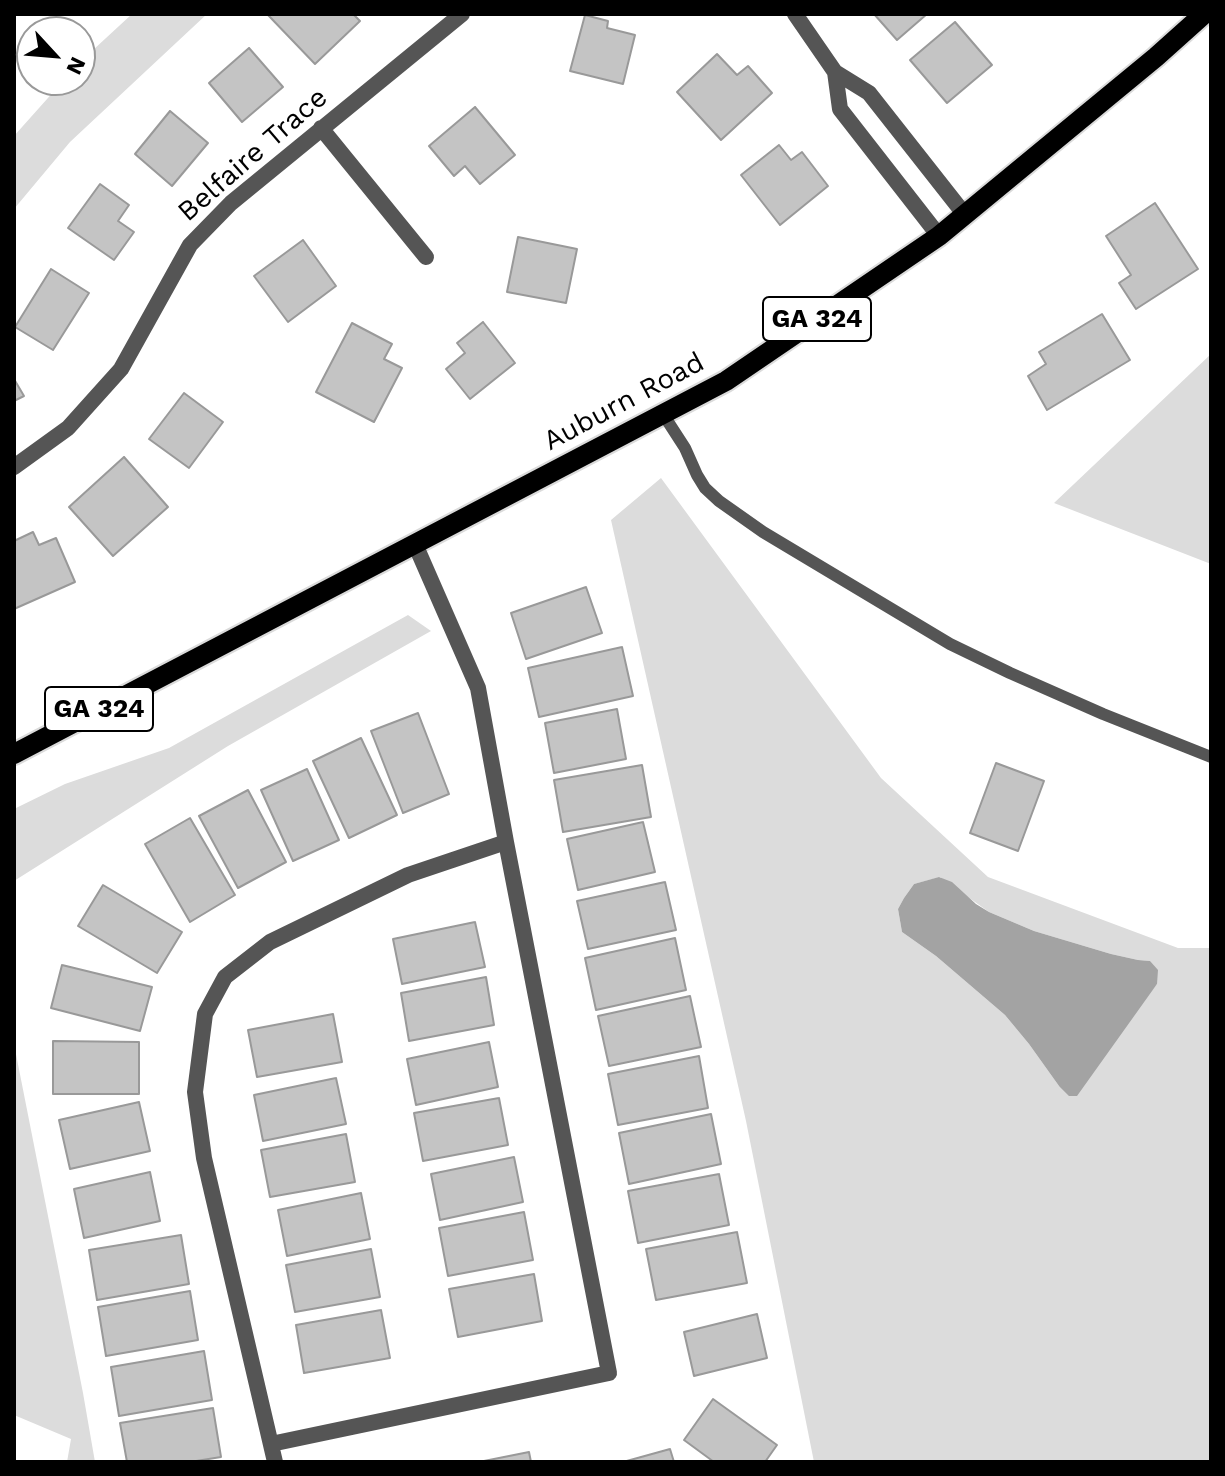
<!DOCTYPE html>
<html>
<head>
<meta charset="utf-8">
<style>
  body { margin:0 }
  #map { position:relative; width:1225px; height:1476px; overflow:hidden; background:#fff; font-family:"Work Sans",sans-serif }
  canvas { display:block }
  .frame { position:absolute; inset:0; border:16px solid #000; pointer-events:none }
  .north { position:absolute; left:16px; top:16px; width:80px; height:80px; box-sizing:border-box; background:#fff; border:2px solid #999; border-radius:50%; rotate:116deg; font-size:22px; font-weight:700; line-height:32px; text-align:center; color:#000 }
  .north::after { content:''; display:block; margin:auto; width:28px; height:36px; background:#000; clip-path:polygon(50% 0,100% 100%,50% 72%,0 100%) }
</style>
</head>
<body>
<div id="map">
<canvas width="1225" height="1476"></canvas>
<div class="frame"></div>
<div class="north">N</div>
</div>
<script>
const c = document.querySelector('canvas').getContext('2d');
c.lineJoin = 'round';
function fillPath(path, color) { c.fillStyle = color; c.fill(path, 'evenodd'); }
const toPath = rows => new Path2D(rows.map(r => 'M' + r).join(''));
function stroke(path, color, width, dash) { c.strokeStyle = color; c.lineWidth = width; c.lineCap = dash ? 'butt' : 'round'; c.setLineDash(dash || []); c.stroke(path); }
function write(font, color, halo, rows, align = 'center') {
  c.font = font + ' "Work Sans",sans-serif'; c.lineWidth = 8; c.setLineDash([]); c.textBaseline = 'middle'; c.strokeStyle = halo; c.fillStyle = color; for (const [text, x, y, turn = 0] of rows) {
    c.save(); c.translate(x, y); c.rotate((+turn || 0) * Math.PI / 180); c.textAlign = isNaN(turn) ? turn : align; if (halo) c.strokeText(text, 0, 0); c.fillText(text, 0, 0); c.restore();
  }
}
const green = toPath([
  [132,14,207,14,70,142,14,209,14,136,64,80,80,80,80,62],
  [1211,354,1211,564,1054,503],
  [661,478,881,778,988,877,1178,948,1211,948,1211,1462,814,1462,746,1121,611,520],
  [940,877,989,912,1034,931,1111,954,1138,960,1150,961,1157,984,1143,1001,1059,1086,1029,1044,1005,1015,936,956,902,932,898,909,904,898,914,884],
  [408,615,431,631,228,746,14,881,14,809,65,784,169,748],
  [14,1044,83,1393,95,1462,67,1462,71,1439,14,1415]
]);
const water = toPath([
  [939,877,952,882,976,904,989,912,1034,931,1111,954,1138,960,1150,961,1158,970,1157,984,1077,1096,1069,1096,1059,1086,1029,1044,1005,1015,936,956,902,932,898,909,904,898,914,884]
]);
const building = toPath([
  [270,14,353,14,360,21,315,64,268,15,270,14],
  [874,14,927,14,897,40,874,14],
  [585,15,608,21,607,28,635,35,623,84,570,71,585,15],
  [955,22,992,65,947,103,910,60,955,22],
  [249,48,283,87,242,122,209,83,249,48],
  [717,54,737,75,748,66,772,93,721,140,677,92,717,54],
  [475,107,515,155,480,184,465,166,454,176,429,146,475,107],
  [170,111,208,143,172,186,135,154,170,111],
  [779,145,791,160,802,152,828,186,780,225,741,175,779,145],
  [100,184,129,205,118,221,134,232,114,260,68,228,100,184],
  [1155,203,1198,269,1136,309,1119,283,1131,275,1106,236,1155,203],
  [518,237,577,249,566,303,507,292,518,237],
  [303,240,336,286,288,322,254,276,303,240],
  [51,269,89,293,53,350,15,327,51,269],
  [1102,314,1130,360,1047,410,1028,376,1046,364,1039,352,1102,314],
  [483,322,515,363,470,399,446,369,465,353,457,343,483,322],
  [352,323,392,344,384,359,402,368,374,422,316,392,352,323],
  [14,379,24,396,14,401,14,379],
  [184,393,223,422,189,468,149,439,184,393],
  [124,457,168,507,113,556,69,507,124,457],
  [33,532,39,545,56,538,75,582,14,609,14,541,33,532],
  [586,587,602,633,526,659,511,613,586,587],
  [622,647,633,696,539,717,528,668,622,647],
  [617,709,626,759,554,773,545,723,617,709],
  [418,713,449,794,403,813,371,731,418,713],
  [361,738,397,815,349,838,313,761,361,738],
  [996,763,1044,781,1018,851,970,833,996,763],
  [642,765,651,817,563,832,554,780,642,765],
  [307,769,339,840,293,861,261,790,307,769],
  [248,790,286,862,238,888,199,816,248,790],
  [190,818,235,895,190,922,145,844,190,818],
  [643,822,655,872,578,890,567,839,643,822],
  [665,882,676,930,588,949,577,901,665,882],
  [103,885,182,932,157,973,78,926,103,885],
  [475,922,485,967,402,984,393,939,475,922],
  [675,938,686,990,596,1010,585,958,675,938],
  [62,965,152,987,140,1031,51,1008,62,965],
  [486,977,494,1025,409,1041,401,993,486,977],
  [690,996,701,1047,609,1066,598,1016,690,996],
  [333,1014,342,1062,257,1077,248,1030,333,1014],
  [53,1041,139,1042,139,1094,53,1094,53,1041],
  [489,1042,498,1087,416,1105,407,1059,489,1042],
  [699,1056,708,1108,618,1125,608,1074,699,1056],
  [336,1078,346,1124,263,1141,254,1095,336,1078],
  [499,1098,508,1145,423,1161,414,1113,499,1098],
  [139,1102,150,1151,70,1169,59,1120,139,1102],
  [711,1114,721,1164,629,1184,619,1133,711,1114],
  [346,1134,355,1182,270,1197,261,1150,346,1134],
  [514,1157,523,1202,440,1220,431,1174,514,1157],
  [150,1172,160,1221,84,1238,74,1189,150,1172],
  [719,1174,729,1225,638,1243,628,1191,719,1174],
  [361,1193,370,1239,287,1256,278,1210,361,1193],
  [524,1212,533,1260,448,1276,439,1228,524,1212],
  [737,1232,747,1283,656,1300,646,1249,737,1232],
  [181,1235,189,1284,97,1300,89,1250,181,1235],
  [371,1249,380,1297,295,1312,286,1265,371,1249],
  [534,1274,542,1321,458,1337,449,1289,534,1274],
  [190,1291,198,1340,106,1356,98,1307,190,1291],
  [381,1310,390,1358,304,1373,296,1325,381,1310],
  [757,1314,767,1358,694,1376,684,1332,757,1314],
  [204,1351,212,1400,119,1416,111,1367,204,1351],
  [713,1399,777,1445,765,1462,714,1462,684,1440,713,1399],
  [213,1408,221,1457,190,1462,127,1462,120,1423,213,1408],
  [670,1449,674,1462,623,1462,670,1449],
  [529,1452,531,1462,479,1462,529,1452]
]);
const service = toPath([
  [663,414,685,448,697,475,705,488,719,501,763,532,950,644,1010,673,1103,714,1211,757]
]);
const minor = toPath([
  [795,14,835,72,869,93,965,215],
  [835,72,840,109,939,236],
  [321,128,426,257],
  [14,467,68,428,121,369,190,245,231,203,462,14],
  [271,1444,609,1373,506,842,478,688,415,544],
  [275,1462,204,1158,195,1092,205,1014,225,977,270,942,408,875,506,842]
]);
const primary = toPath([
  [14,754,726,381,939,236,1156,57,1204,14]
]);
const shields = [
  [817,319,108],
  [99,709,108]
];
const shieldNames = [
  ["GA 324",817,319],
  ["GA 324",99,709]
];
const streetNames = [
  ["Belfaire Trace",253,155,-41],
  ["Auburn Road",624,402,-28]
];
fillPath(green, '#dcdcdc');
fillPath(water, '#a3a3a3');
fillPath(building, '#c4c4c4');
stroke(building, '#999', 2);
stroke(primary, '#dbdbdb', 24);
stroke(service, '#555', 12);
stroke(minor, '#555', 16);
stroke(primary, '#000', 20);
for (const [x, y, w] of shields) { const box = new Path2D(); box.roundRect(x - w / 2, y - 22, w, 44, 6); c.fillStyle = '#fff'; c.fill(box); stroke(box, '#000', 2); }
write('bold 26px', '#000', null, shieldNames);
write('28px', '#000', '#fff', streetNames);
</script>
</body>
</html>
